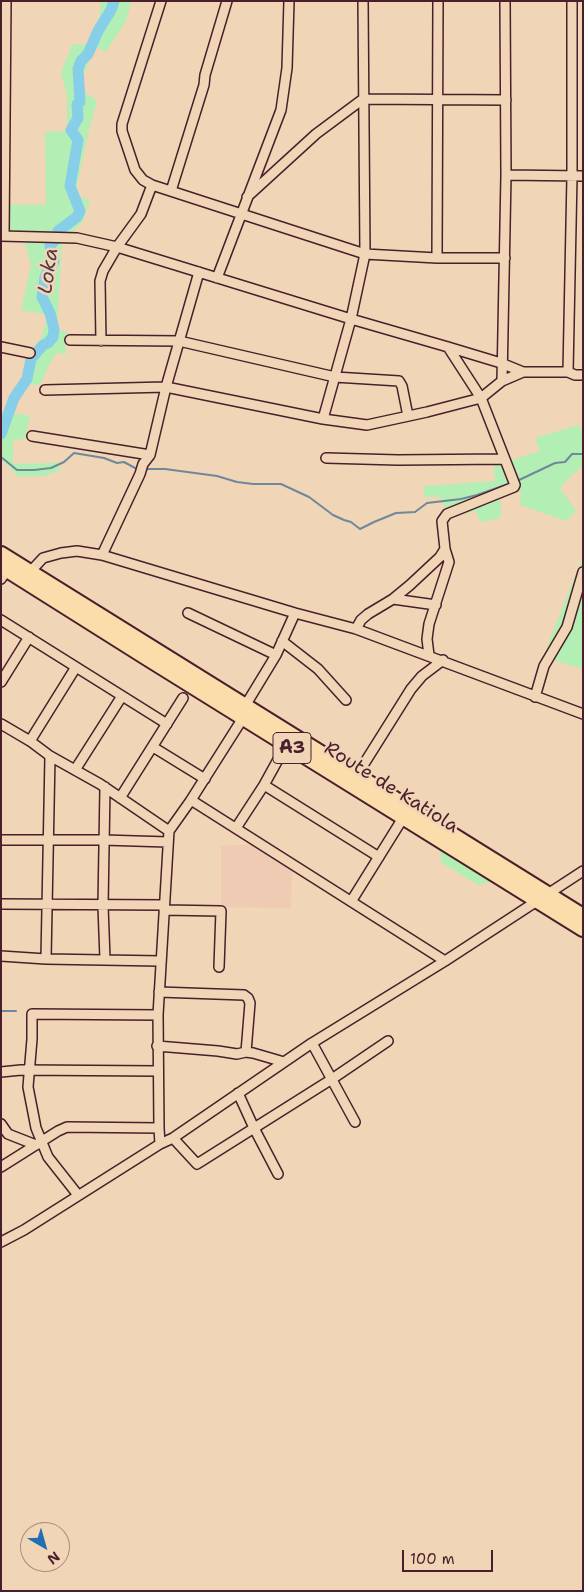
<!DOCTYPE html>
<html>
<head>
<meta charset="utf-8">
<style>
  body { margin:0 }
  #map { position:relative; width:584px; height:1592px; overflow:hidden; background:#f0d5b7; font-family:"Shantell Sans",sans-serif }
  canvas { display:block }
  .frame { position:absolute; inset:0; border:2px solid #4a1f2b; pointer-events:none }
  .north { position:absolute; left:20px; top:1522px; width:50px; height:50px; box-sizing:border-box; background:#f0d5b7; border:1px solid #ae8c7f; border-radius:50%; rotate:142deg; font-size:14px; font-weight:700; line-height:20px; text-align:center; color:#4a1f2b }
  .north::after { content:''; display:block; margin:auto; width:18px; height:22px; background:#1f6fb2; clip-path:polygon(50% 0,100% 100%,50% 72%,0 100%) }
  .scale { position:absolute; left:402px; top:1550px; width:91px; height:22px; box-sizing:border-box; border:2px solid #4a1f2b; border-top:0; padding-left:6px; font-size:15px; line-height:18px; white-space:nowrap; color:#4a1f2b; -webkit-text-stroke:4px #f0d5b7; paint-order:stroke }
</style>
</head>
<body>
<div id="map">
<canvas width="584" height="1592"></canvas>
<div class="frame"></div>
<div class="north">N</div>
<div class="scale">100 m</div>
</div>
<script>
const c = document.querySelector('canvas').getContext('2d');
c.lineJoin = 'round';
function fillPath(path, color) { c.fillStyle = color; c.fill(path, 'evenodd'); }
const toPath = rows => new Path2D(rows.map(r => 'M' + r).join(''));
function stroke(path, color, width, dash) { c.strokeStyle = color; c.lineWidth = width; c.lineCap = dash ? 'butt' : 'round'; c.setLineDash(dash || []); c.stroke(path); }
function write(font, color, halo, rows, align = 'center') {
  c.font = font + ' "Shantell Sans",sans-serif'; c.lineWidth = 5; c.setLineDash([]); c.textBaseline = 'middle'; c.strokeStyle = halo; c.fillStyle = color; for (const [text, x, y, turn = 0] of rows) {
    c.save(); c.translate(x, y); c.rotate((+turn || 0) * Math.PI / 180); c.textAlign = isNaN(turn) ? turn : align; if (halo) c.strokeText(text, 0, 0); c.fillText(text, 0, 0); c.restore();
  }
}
const built = toPath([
  [259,844,292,867,291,908,221,907,221,846]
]);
const green = toPath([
  [101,1,132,1,125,23,106,52,96,47,84,73,81,90,97,100,88,134,75,195,90,200,83,221,62,244,57,329,67,332,65,355,57,352,49,365,40,385,28,384,18,399,13,413,30,416,25,438,13,441,13,464,57,463,61,470,45,476,18,477,5,462,1,461,1,417,37,352,48,315,21,310,31,265,24,240,1,239,1,204,46,205,45,132,67,131,67,96,61,73,72,44,90,45,99,17],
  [579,425,583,436,583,467,574,473,560,488,576,511,566,521,520,505,521,492,500,495,501,518,480,522,476,511,450,517,440,497,424,497,424,486,495,481,494,466,540,451,535,438],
  [583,560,583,669,543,657,580,563],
  [438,844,496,880,478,885,442,863]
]);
const stream = toPath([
  [1,457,17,470,34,470,51,468,64,462,74,453,104,458,117,463,124,462,135,468,138,468],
  [146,469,165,469,217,476,237,482,253,484,281,484,309,497,333,515,344,520,351,522,360,529,374,522,396,513,415,512,427,503,461,499,477,495,511,483],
  [517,481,555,463,565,462,572,454,583,454],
  [1,1011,16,1011]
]);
const river = toPath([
  [1,434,14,398,27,379,31,359,43,345,48,343,53,337,54,329,50,313,42,297,45,277,48,269,54,262,50,246,57,237,58,231,77,217,80,211,70,186,78,140,71,130,78,118,77,104,80,102,78,69,81,61,88,54,98,31,111,10,114,1]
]);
const minor = toPath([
  [161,1,122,124,122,131,135,170,143,180,152,185,365,254,437,258,505,258],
  [506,175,583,176],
  [171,191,204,85,205,75,227,1],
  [247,197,316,134,363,99,506,100],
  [1,236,77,238,117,247,351,319,448,347,501,363,523,372],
  [4,236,6,1],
  [437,258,438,1],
  [217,278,281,110,287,68,289,1],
  [70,340,179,341,335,377,399,381,402,386,408,416],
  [101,341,100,281,103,271,117,247,141,214,152,185],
  [1,347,30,353],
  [568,372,572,176,572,1],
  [502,381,506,175,505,1],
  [45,390,166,387,323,419,367,425,427,412,481,398,502,381,523,372,568,372,575,375,583,375],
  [323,419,351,319,365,254,363,1],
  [32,436,150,455],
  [326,458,398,460,504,459],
  [102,555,140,474,143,464,150,455,166,387,199,272],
  [30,572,43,558,61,553,77,551,102,555,295,613,356,629,583,714],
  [1,579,7,570],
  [393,599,436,605],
  [188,613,276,655],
  [1,620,167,724],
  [356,629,361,620,368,614,393,599,410,585,440,557,445,549,442,521,447,514,514,487,515,485,481,398,448,347],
  [282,641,318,669,346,700],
  [429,655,427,639,429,624,449,562,445,549],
  [1,682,29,637],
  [535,697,544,666,567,627,583,572],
  [245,706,276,655,295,613],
  [1,724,30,741,50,756,100,784,169,831],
  [30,741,76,667],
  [153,747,205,779],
  [75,770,122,696],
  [357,775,411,689,422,676,443,660],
  [264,785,379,857],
  [120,798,183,698],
  [191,800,445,961],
  [236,828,264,785,280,756],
  [1,840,103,840,168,842],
  [352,900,403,818],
  [1,904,164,905],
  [164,910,221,911,219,967],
  [1,956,46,959,160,961],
  [46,959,50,756],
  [105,959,103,906,105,787],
  [159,992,244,995,248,998,250,1003,246,1052],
  [312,1043,355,1122],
  [157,1046,218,1051,237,1054,246,1052,253,1053,284,1062],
  [1,1072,21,1070,158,1071],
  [238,1093,254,1128,278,1174],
  [1,1124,8,1134,36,1145],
  [173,1138,197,1164,332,1079,388,1041],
  [160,1144,159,1128,158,1015,169,831,191,800,243,718],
  [1,1167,58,1131,67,1127,159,1128],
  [78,1195,48,1157,36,1128,28,1087,32,1039,32,1014,158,1015],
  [1,1242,24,1230,160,1144,173,1138,312,1043,445,961,583,871]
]);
const highway = toPath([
  [1,554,583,916],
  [1,566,147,658,583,929]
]);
const shields = [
  [292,748,38]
];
const shieldNames = [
  ["A3",292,748]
];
const streetNames = [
  ["Route de Katiola",391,788,32]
];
const waterNames = [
  ["Loka",49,271,-82]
];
fillPath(built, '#efcbb3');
fillPath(green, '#b3efb5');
stroke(stream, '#6f889c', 2);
stroke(river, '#87cee8', 11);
stroke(minor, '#4a1f2b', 12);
stroke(highway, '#4a1f2b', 18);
stroke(minor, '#f0d5b7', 9);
stroke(highway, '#fbddab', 14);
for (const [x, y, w] of shields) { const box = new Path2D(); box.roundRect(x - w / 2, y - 15.5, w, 31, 4); c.fillStyle = '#f0d5b7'; c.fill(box); stroke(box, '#4a1f2b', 1); }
write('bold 18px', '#4a1f2b', null, shieldNames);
write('19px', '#4a1f2b', '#f0d5b7', streetNames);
write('italic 20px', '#533947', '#f0d5b7', waterNames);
</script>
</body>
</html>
